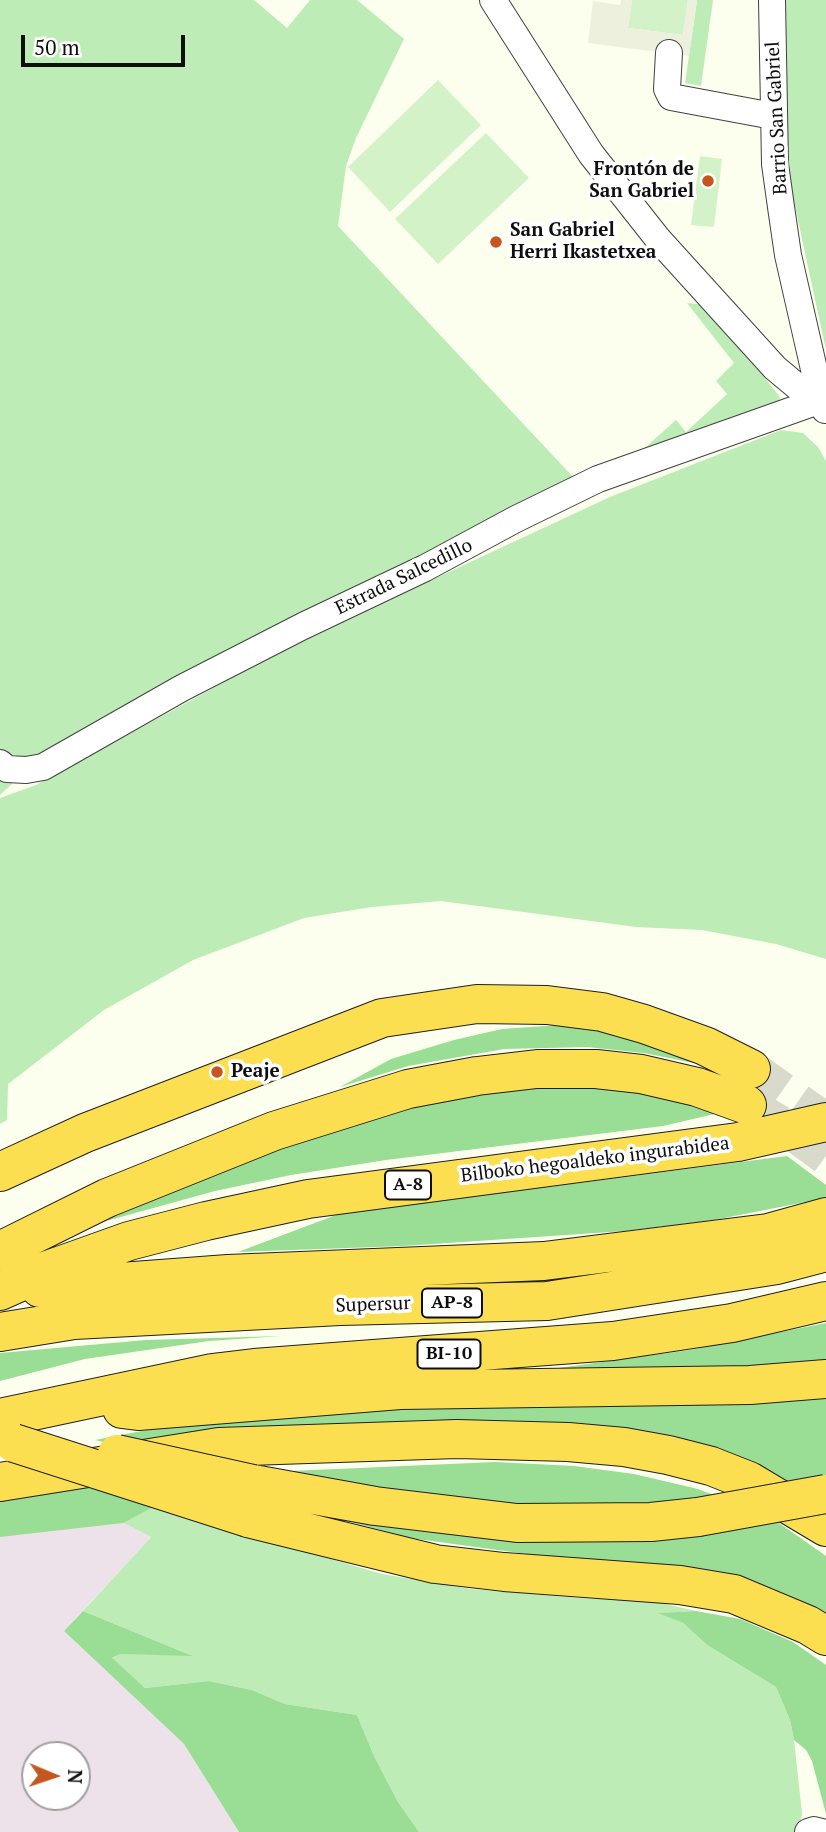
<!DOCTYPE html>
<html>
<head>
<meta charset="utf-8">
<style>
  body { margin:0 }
  #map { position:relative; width:826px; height:1832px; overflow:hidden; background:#fcffee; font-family:"PT Serif",serif }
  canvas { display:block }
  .north { position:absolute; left:21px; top:1741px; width:70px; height:70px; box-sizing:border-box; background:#fff; border:2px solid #9f9f9f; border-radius:50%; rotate:92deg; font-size:19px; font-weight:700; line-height:28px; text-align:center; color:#0e0e0e }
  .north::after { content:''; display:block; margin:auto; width:24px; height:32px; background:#c5561e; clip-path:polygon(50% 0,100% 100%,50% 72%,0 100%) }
  .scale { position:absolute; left:21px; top:35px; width:164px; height:32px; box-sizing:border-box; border:4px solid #0e0e0e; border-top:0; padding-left:9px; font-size:21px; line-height:24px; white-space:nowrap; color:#0e0e0e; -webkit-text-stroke:5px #fff; paint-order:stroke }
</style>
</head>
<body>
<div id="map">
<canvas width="826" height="1832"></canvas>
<div class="north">N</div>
<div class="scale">50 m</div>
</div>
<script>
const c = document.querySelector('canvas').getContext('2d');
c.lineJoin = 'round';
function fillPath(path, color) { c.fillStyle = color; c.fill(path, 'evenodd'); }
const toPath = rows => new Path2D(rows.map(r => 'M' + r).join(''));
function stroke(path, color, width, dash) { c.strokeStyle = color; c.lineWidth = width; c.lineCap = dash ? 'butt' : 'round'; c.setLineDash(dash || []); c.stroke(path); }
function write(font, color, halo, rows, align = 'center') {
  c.font = font + ' "PT Serif",serif'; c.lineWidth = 7; c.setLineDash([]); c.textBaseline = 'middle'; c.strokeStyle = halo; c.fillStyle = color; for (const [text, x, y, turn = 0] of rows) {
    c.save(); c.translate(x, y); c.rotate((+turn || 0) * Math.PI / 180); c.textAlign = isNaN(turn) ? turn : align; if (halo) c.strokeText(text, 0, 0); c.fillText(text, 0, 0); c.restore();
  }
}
const industrial = toPath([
  [104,1513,151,1537,64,1631,184,1744,239,1832,0,1832,0,1522],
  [35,1755,77,1755,77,1797,35,1797]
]);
const green = toPath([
  [0,0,254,0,287,28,310,0,357,0,404,39,356,138,346,166,338,226,574,478,26,771,0,795],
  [697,0,713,0,701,86,685,83],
  [782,0,826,0,826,350,788,174],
  [687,303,707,305,780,397,778,404,637,455,676,420,686,432,727,394,716,381,734,363],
  [781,430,803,433,818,447,826,461,826,959,776,944,702,930,636,927,441,901,372,907,304,918,193,960,104,1010,8,1084,7,1120,0,1124,0,798,36,785,292,645,610,497],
  [153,1507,382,1574,471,1589,579,1598,652,1601,696,1611,660,1613,683,1623,707,1645,776,1687,790,1720,794,1740,802,1813,799,1832,419,1832,398,1802,374,1756,357,1715,285,1704,252,1690,209,1681,145,1688,111,1659,120,1654,191,1655,83,1611,151,1537,104,1513]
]);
const forest = toPath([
  [560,1025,625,1029,704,1065,644,1053,587,1047,504,1049,408,1066,340,1087,391,1059,454,1040,502,1029],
  [483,1085,620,1087,723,1112,663,1126,386,1160,291,1175,215,1191,66,1232,230,1161],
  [787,1156,826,1185,826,1198,714,1220,625,1231,403,1246,238,1252,344,1212,396,1201,556,1186],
  [826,1323,826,1363,784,1368,544,1370,690,1350],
  [282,1336,209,1341,85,1359,0,1381,0,1353,146,1340],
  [826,1395,826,1481,793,1488,749,1462,137,1450,95,1440,147,1430,374,1409],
  [495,1462,574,1466,634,1474,698,1489,724,1499,539,1512,245,1473],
  [81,1485,153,1507,123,1523,0,1537,0,1499],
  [329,1516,410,1530,511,1538,776,1521,826,1556,826,1612,771,1588,725,1573,571,1560,410,1538],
  [83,1611,193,1656,120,1654,112,1658,145,1688,209,1681,252,1690,285,1704,357,1715,374,1756,398,1802,419,1832,239,1832,184,1744,64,1631],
  [696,1611,740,1619,793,1642,826,1665,826,1814,812,1761,806,1750,794,1740,790,1720,776,1687,707,1645,683,1623,658,1613]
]);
const pitch = toPath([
  [632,0,688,0,683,35,628,28],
  [438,80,481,125,390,212,348,167],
  [486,133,529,178,438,264,395,219],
  [700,156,722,159,714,227,691,225]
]);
const plaza = toPath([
  [621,0,632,0,628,28,683,35,688,0,697,0,689,56,588,43,593,1,620,5]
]);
const highwayTunnel = toPath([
  [751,1069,826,1122],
  [747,1105,796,1134,826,1156]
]);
const street = toPath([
  [493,0,591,154,658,239,775,368,805,393,821,400],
  [772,0,775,164,781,207,788,255,821,400,825,410],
  [669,53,667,89,671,97,773,116],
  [0,763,7,769,26,770,43,767,182,688,303,626,425,568,516,519,598,479,821,400],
  [808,1832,814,1830,822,1832]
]);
const highway = toPath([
  [0,1172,85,1133,382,1018,477,1004,547,1005,602,1012,644,1024,705,1046,751,1069],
  [0,1251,107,1198,274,1131,408,1089,477,1076,537,1069,596,1069,641,1074,697,1087,747,1105],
  [40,1288,228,1274,544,1261,768,1233,826,1217],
  [0,1291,45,1271,129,1241,206,1221,308,1199,738,1142,826,1122],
  [0,1332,74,1320,340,1306,547,1301,777,1265,826,1252],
  [122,1409,138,1411,400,1390,750,1385,826,1379],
  [0,1418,212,1373,254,1368,613,1341,732,1323,826,1301],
  [0,1482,219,1447,457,1439,568,1442,624,1447,668,1455,711,1466,749,1481,826,1527],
  [253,1484,375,1506,517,1523,651,1522,698,1517],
  [248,1518,435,1564,504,1572,680,1585,734,1594,808,1625,826,1636]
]);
const highwayBridge = toPath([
  [14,1443,248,1518],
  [117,1454,253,1484],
  [698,1517,826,1494]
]);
const markers = [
  [708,181,7,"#c5561e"],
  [496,242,7,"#c5561e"],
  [217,1072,7,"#c5561e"]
];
const shields = [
  [408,1185,46],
  [452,1303,60],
  [449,1354,63]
];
const shieldNames = [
  ["A-8",408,1185],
  ["AP-8",452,1303],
  ["BI-10",449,1354]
];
const streetNames = [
  ["Barrio San Gabriel",777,118,-93],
  ["Estrada Salcedillo",404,577,-26],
  ["Bilboko hegoaldeko ingurabidea",595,1160,-7],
  ["Supersur",373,1305,-2]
];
const poiNames = [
  ["Frontón de",694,170,"right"],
  ["San Gabriel",694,192,"right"],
  ["San Gabriel",510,231],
  ["Herri Ikastetxea",510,253],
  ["Peaje",231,1072]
];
fillPath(industrial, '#ede2ea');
fillPath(green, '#bdecb6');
fillPath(forest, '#9add94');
fillPath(pitch, '#d4f2c8');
fillPath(plaza, '#edf0dd');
stroke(highwayTunnel, '#d8dbcc', 38, [38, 19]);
stroke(street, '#414141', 28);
stroke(highway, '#1f1f1f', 40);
stroke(street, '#fff', 26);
stroke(highway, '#fbdf50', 38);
stroke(highwayBridge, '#1f1f1f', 40, []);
stroke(highwayBridge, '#fbdf50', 38);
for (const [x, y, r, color] of markers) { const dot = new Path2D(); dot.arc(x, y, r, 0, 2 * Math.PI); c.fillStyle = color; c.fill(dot); stroke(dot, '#fff', 2.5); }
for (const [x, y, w] of shields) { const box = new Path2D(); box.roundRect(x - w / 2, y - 14.5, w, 29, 5); c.fillStyle = '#fff'; c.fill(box); stroke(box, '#0e0e0e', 2); }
write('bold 18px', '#0e0e0e', null, shieldNames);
write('19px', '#0e0e0e', '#fff', streetNames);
write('bold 19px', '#0e0e0e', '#fff', poiNames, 'left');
</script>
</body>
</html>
